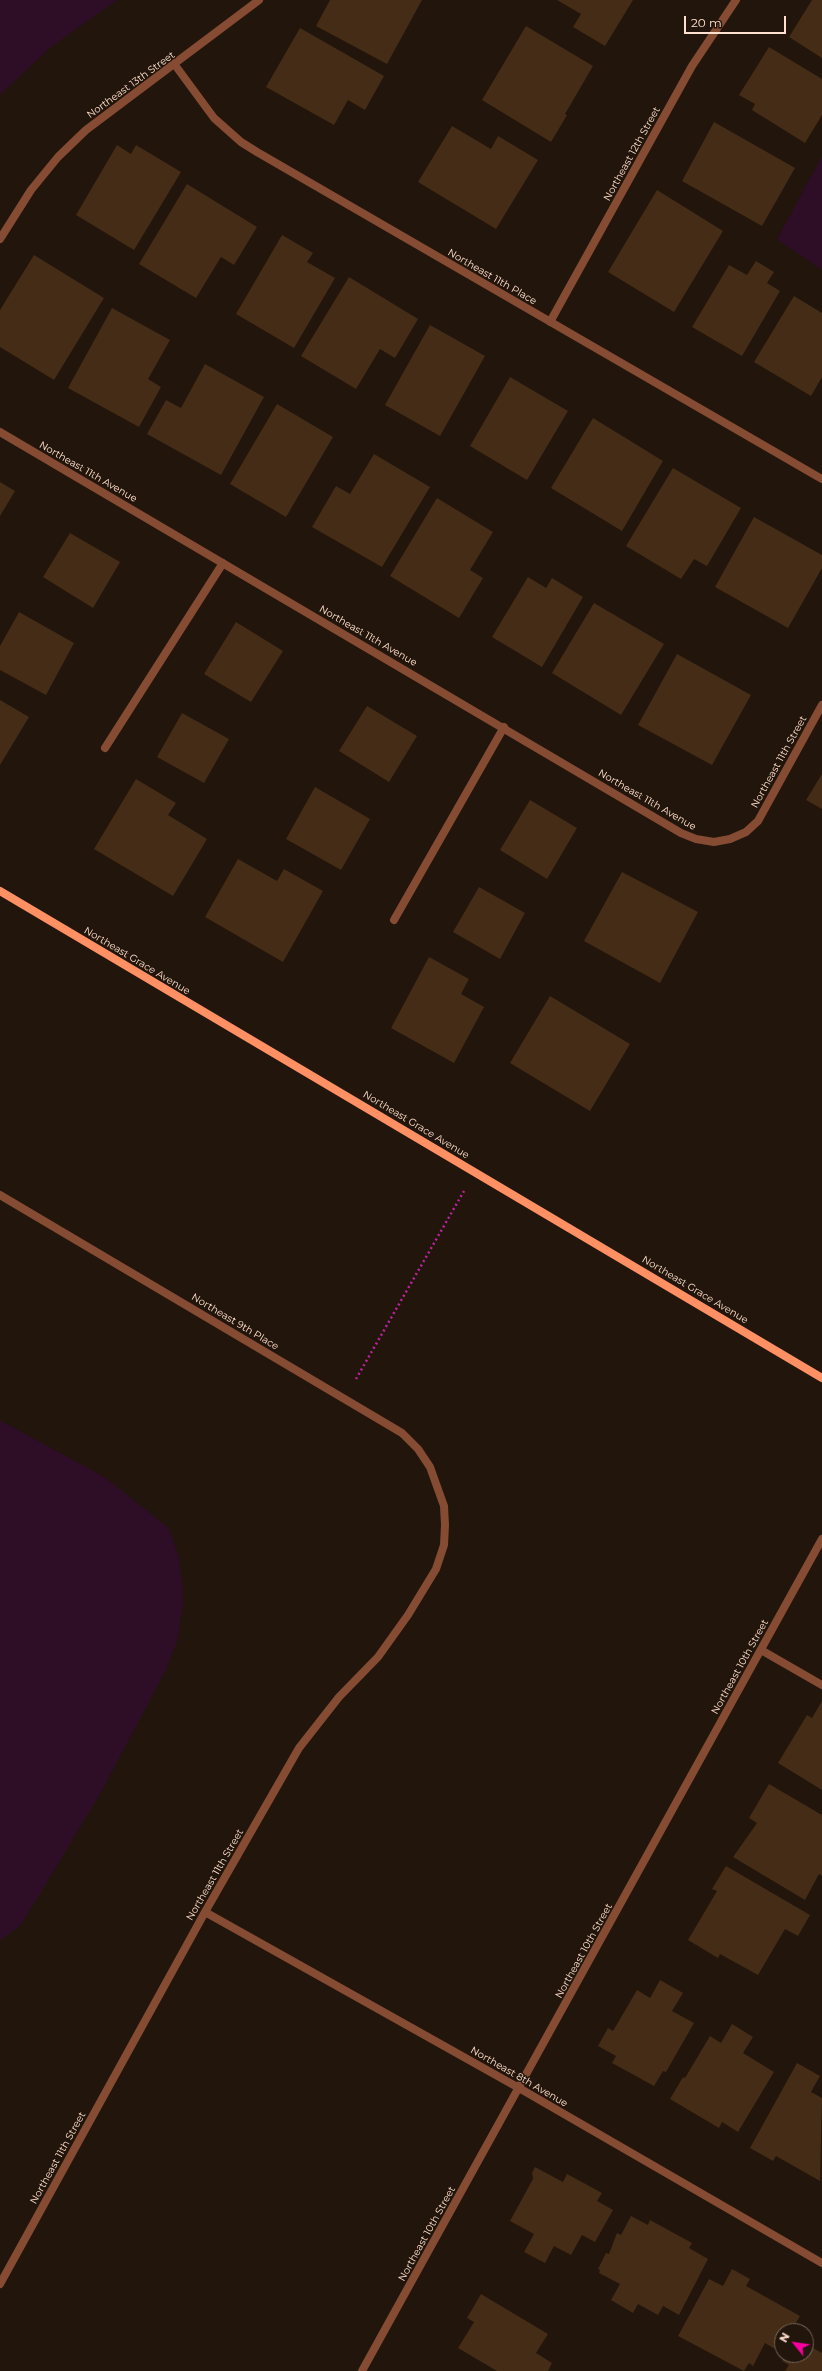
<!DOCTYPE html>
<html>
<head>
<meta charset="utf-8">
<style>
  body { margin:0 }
  #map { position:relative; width:822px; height:2371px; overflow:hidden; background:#22150b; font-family:Montserrat,sans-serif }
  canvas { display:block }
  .north { position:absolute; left:774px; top:2323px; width:40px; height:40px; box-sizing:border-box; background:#22150b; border:1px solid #7a6659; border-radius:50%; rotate:300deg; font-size:11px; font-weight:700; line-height:16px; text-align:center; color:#ffdfcd }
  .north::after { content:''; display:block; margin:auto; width:14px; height:18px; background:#f8009f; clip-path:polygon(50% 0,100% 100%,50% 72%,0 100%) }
  .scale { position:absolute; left:684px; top:16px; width:102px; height:18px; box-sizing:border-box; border:2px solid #ffdfcd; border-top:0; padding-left:5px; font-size:12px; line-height:14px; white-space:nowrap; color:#ffdfcd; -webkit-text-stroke:3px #22150b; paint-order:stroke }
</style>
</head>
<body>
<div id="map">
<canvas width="822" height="2371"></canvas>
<div class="north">N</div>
<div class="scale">20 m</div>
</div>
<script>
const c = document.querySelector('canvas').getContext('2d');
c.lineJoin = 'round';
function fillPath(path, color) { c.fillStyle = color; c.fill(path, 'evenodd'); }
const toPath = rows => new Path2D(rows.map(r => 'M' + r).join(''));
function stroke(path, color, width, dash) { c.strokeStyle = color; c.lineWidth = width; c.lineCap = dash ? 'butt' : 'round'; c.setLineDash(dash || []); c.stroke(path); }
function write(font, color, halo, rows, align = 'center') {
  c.font = font + ' Montserrat,sans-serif'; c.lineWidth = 3; c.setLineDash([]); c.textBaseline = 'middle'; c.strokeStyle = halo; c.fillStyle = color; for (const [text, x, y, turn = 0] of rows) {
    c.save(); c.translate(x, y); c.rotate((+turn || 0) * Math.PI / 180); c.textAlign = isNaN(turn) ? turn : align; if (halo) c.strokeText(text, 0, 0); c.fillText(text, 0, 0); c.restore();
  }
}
const green = toPath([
  [0,0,117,0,50,48,0,95],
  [822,156,822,270,777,239],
  [0,1420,106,1478,169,1528,178,1554,182,1581,183,1605,177,1642,165,1672,98,1798,21,1925,0,1941]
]);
const building = toPath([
  [330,0,422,0,387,64,316,26],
  [557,0,633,0,605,46,573,27,581,14],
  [812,0,822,0,822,58,789,37],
  [526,26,593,66,565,114,567,115,551,142,482,100],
  [300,28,384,76,365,110,348,100,334,125,266,87],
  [769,47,822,79,822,115,805,143,752,110,755,104,739,95],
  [714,122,795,168,762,226,682,181],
  [452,126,491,149,498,136,538,160,496,229,418,182],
  [117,145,131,154,136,145,181,172,134,250,76,215],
  [187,184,257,227,234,265,221,257,196,298,139,264],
  [657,190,723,231,674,312,608,272],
  [282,235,313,253,307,262,335,278,294,348,236,314],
  [34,255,104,298,54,380,0,347,0,310],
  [756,261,774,272,767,283,780,291,742,356,692,327,729,265,747,275],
  [349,277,418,319,395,358,380,349,356,389,301,356],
  [794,296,822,313,822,377,811,396,754,362],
  [112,308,170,340,148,379,161,387,139,427,68,388],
  [430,325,485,356,440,436,385,405],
  [205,364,264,397,221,475,147,434,166,400,181,408],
  [510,377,568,411,527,480,470,446],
  [277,404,333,437,286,517,230,484],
  [593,418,663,461,622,531,551,488],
  [374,454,430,487,382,567,312,527,336,486,350,494],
  [673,468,741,508,707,566,694,559,681,579,626,546],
  [0,482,15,491,0,516],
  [437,498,493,532,470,570,483,578,459,618,390,576],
  [754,517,822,555,822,568,788,628,715,587],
  [70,533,120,562,93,608,43,577],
  [528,577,546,588,552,578,583,597,542,667,492,637],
  [594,603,664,644,621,715,552,673],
  [19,612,74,643,46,695,0,670,0,646],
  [236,622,283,651,251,702,204,674],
  [677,654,751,695,712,765,638,725],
  [0,700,29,717,0,765],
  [367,706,417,736,389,782,339,751],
  [182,713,229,739,204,783,157,757],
  [822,774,822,809,806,800],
  [136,779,176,803,168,815,207,839,173,896,94,849],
  [315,787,370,819,341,870,286,839],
  [530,800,577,828,547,879,500,850],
  [238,859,277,881,284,869,323,891,283,962,205,917],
  [622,872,698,912,660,983,584,941],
  [479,887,525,913,500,959,453,932],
  [429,957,469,979,461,994,484,1007,454,1063,391,1028],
  [550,996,630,1044,590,1111,510,1063],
  [822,1701,822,1790,778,1763,807,1715,812,1718],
  [769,1784,822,1815,822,1876,819,1874,805,1900,733,1857,757,1823,749,1818],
  [726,1866,810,1915,798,1936,785,1929,758,1975,720,1954,718,1958,688,1940,717,1891,712,1889],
  [660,1980,683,1993,672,2011,694,2023,666,2072,663,2071,654,2086,612,2063,616,2056,598,2046,608,2028,613,2031,637,1990,650,1998],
  [732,2024,753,2037,743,2053,774,2072,738,2132,722,2122,719,2128,670,2099,683,2077,685,2078,710,2036,721,2043],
  [797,2063,820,2076,811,2092,822,2098,820,2181,776,2156,773,2161,750,2148],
  [535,2167,563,2182,567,2174,602,2193,597,2201,613,2210,595,2242,582,2235,571,2255,554,2246,545,2263,524,2252,534,2234,510,2221,533,2179,532,2173],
  [631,2216,648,2225,650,2220,692,2243,689,2248,708,2259,679,2315,663,2306,658,2315,638,2304,633,2313,611,2300,620,2284,599,2273,600,2270,598,2269,606,2253,609,2254,617,2233,621,2235],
  [732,2269,750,2279,746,2286,800,2316,791,2331,782,2331,782,2348,780,2352,765,2343,753,2366,749,2363,744,2371,678,2336,709,2279,723,2286],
  [481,2294,548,2334,536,2353,552,2363,548,2371,497,2371,458,2348,474,2322,467,2318],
  [806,2344,822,2353,822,2371,785,2371,789,2365,782,2361,786,2355,806,2355]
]);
const path = toPath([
  [356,1379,464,1191]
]);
const service = toPath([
  [105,748,223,563],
  [394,920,504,727],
  [761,1650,822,1685]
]);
const minor = toPath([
  [175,65,214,118,241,142,257,152,822,479],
  [0,239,31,190,58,157,86,130,259,0],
  [550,322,692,66,736,0],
  [0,432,681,833,696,839,714,842,730,839,746,832,758,821,822,705],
  [0,1195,402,1433,418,1449,430,1467,444,1506,445,1525,444,1545,436,1569,408,1615,378,1657,339,1697,299,1748,205,1912,0,2284],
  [205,1912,519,2088,822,2263],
  [362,2371,822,1539]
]);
const secondary = toPath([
  [0,891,822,1378]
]);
const streetNames = [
  ["Northeast 13th Street",131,85,-36],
  ["Northeast 12th Street",632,154,-61],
  ["Northeast 11th Place",492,277,30],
  ["Northeast 11th Avenue",88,472,30],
  ["Northeast 11th Avenue",368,636,30],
  ["Northeast 11th Street",779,762,-61],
  ["Northeast 11th Avenue",647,800,30],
  ["Northeast Grace Avenue",137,961,31],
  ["Northeast Grace Avenue",416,1125,31],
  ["Northeast Grace Avenue",695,1290,31],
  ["Northeast 9th Place",235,1322,31],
  ["Northeast 10th Street",740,1667,-61],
  ["Northeast 11th Street",215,1875,-60],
  ["Northeast 10th Street",584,1951,-61],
  ["Northeast 8th Avenue",519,2077,30],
  ["Northeast 11th Street",58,2158,-61],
  ["Northeast 10th Street",427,2234,-61]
];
fillPath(green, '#2d0e26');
fillPath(building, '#452c16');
stroke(path, '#bc249d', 2.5, [2, 3]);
stroke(service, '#854b33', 8);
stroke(minor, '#854b33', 8);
stroke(secondary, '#ff9064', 8);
write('10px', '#ffdfcd', '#22150b', streetNames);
</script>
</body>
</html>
